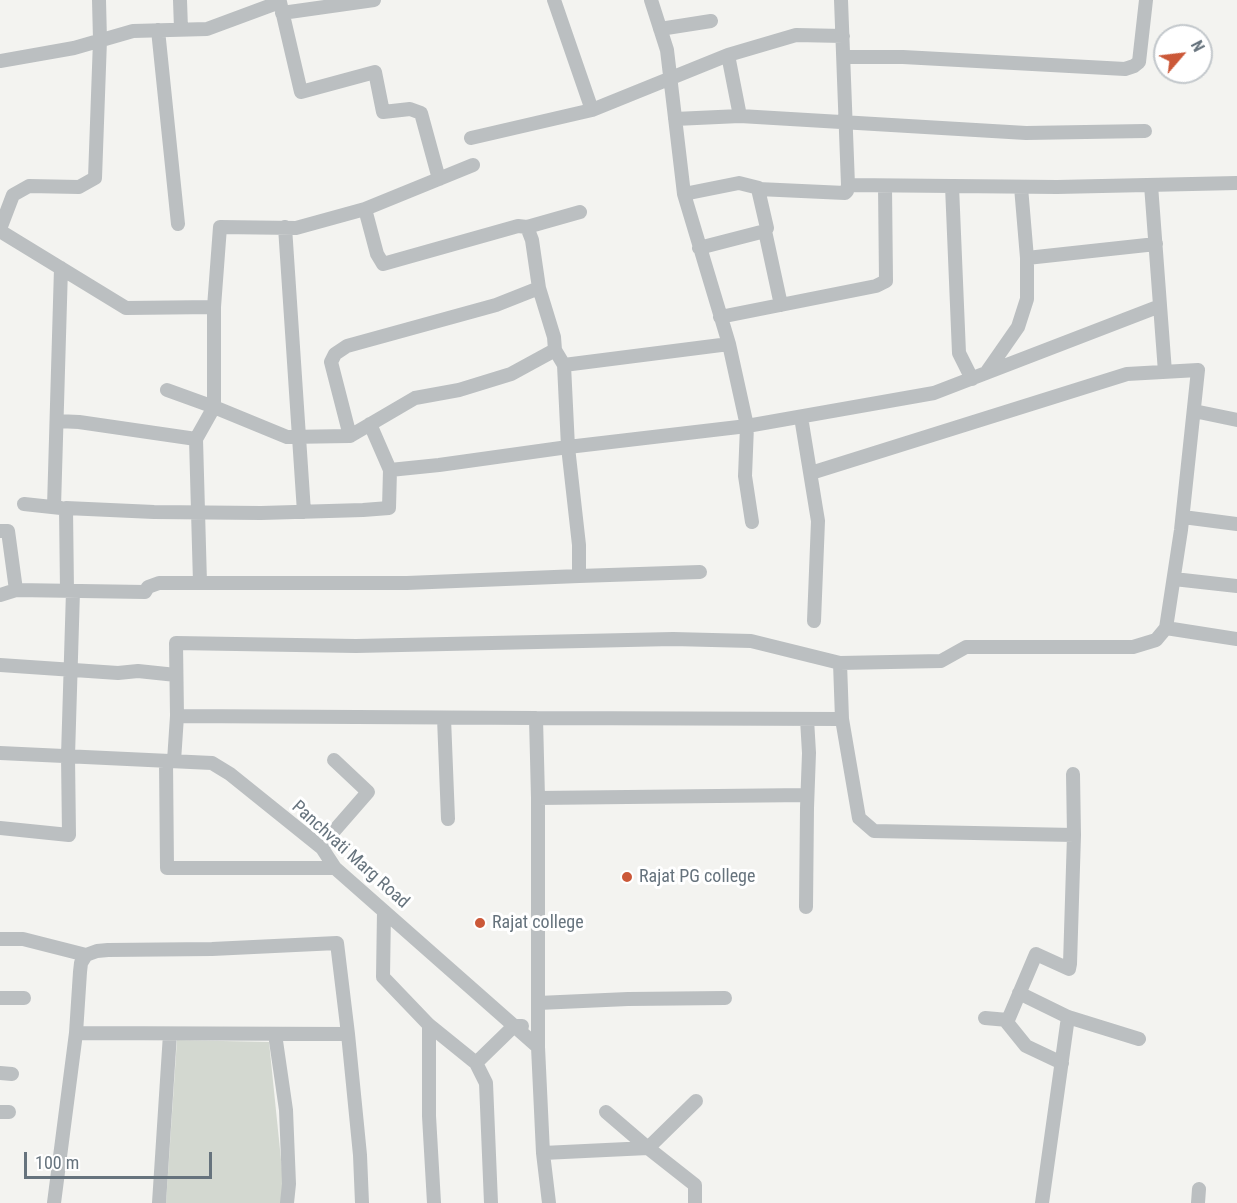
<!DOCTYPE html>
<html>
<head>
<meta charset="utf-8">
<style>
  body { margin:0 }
  #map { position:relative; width:1237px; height:1203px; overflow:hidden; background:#f3f3f0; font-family:"Roboto Condensed",sans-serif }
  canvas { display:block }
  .north { position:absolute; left:1153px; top:24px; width:60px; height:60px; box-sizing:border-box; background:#fff; border:2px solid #c2c7cb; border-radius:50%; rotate:62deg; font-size:16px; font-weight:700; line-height:24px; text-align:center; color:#66737d }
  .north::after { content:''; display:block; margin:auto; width:21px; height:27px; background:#cb5838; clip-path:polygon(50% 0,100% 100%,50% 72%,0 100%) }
  .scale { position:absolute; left:24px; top:1152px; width:188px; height:27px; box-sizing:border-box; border:3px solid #66737d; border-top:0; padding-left:8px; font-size:18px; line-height:21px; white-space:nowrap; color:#66737d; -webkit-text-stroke:4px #fff; paint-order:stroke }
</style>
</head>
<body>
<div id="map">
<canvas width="1237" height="1203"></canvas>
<div class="north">N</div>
<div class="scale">100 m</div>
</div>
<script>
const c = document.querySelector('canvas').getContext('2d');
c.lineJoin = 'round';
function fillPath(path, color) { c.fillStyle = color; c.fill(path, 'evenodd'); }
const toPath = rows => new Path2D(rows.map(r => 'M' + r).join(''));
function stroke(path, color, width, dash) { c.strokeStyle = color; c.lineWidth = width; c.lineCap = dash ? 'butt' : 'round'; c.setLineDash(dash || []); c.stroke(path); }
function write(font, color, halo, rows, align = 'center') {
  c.font = font + ' "Roboto Condensed",sans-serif'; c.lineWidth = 6; c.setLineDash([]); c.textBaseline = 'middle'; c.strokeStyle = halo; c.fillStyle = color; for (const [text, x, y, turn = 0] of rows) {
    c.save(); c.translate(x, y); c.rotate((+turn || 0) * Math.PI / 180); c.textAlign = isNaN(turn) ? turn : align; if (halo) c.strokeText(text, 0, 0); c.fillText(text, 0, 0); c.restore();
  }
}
const green = toPath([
  [177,1040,269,1042,284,1189,282,1203,166,1203]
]);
const minor = toPath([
  [180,0,181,29],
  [554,0,592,110],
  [280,2,301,92,375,72,383,112,410,109,421,113,439,179],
  [282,13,374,0],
  [660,29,711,21],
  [158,30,178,224],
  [728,55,740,116],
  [844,57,903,57,1125,69,1134,66,1139,62,1146,0],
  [0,61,74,48,133,31,207,29,280,2,279,0],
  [675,119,740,116,1026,133,1145,131],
  [471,138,592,110,728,55,796,35,843,36],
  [848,185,1057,187,1237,183],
  [1151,185,1165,372],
  [952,186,959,353,972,379],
  [684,194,739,183,759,188],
  [365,209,377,254,383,264,518,226,527,227,580,212],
  [285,227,304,512],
  [527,227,532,240,539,288,554,337,555,350],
  [0,229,13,195,29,186,79,187,95,178,100,40,99,0],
  [0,231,126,308,214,307,220,227,296,228,365,209,473,165],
  [765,231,781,305],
  [699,248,765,231,767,228,758,189,845,193,847,191,848,185,841,0],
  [1027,258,1156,244],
  [214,307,214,407,287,437,350,436,415,398,459,390,511,374,555,350,564,365,729,344,684,194,667,50,651,0],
  [720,317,876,286,886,281,885,186],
  [564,365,568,447,579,545,579,576,700,572],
  [986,373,1018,327,1027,299,1027,258,1021,187],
  [167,390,214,407,196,439,200,583],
  [1194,411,1237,420],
  [801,417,818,521,814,621],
  [57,421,79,422,196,439],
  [370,424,390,470],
  [350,436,331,362,335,354,347,346,496,305,539,288],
  [24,504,61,508],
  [54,507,61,268],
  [1183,517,1237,524],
  [752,522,745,476,747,426,934,393,1160,306],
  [0,531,8,531,16,590,145,592,148,587,159,583,407,583,579,576],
  [1174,579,1237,586],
  [67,591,66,508,154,512,261,513,363,510,389,508,390,470,439,465,568,447,747,426,729,344],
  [0,595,16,590],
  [1166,628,1237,639],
  [840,663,842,719,859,818,874,831,1074,835,1073,774],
  [0,665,118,673,138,671,176,675],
  [177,716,176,643,356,646,673,639,751,641,840,663,941,661,966,647,1133,647,1156,640,1166,628,1181,530,1198,370,1127,374,811,473],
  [444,718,448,819],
  [0,753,212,763,230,774,322,848,335,868,538,1047],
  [166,761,167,868,335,868],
  [174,761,177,716,536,718],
  [538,798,536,718,842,719],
  [0,828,69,835,68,756,73,591],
  [322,848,334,831,368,792,334,760],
  [806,907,807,808,809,753,807,719],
  [384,911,383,977,429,1025,476,1063,486,1083,491,1203],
  [0,939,23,939,86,955],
  [1019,993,1068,1017,1139,1039],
  [0,998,24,998],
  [538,1003,628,999,725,998],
  [985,1018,1008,1020,1036,954,1069,969,1070,964,1074,835],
  [1005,1020,1026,1046,1062,1063],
  [429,1025,429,1116,434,1203],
  [76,1033,348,1034],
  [275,1034,286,1110,289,1184,287,1203],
  [476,1063,514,1026,522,1026],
  [0,1073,12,1074],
  [0,1112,9,1112],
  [606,1112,648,1148,696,1101],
  [543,1153,549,1203],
  [54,1203,76,1033,80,972,81,963,86,955,97,951,108,950,212,949,337,943,348,1034,360,1155,362,1203],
  [159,1203,170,1034],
  [695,1203,695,1185,648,1148,543,1153,538,1047,538,798,807,795],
  [1042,1203,1068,1017],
  [1198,1203,1199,1189]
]);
const markers = [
  [627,877,6,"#cb5838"],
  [480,923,6,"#cb5838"]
];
const streetNames = [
  ["Panchvati Marg Road",350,855,42]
];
const poiNames = [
  ["Rajat PG college",639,877],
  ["Rajat college",492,923]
];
fillPath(green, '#d3d8d0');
stroke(minor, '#bbbfc1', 14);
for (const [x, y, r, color] of markers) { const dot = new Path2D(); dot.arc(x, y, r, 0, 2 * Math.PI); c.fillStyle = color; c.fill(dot); stroke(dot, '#fff', 2); }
write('18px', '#66737d', '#fff', streetNames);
write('18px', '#66737d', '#fff', poiNames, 'left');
</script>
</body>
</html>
